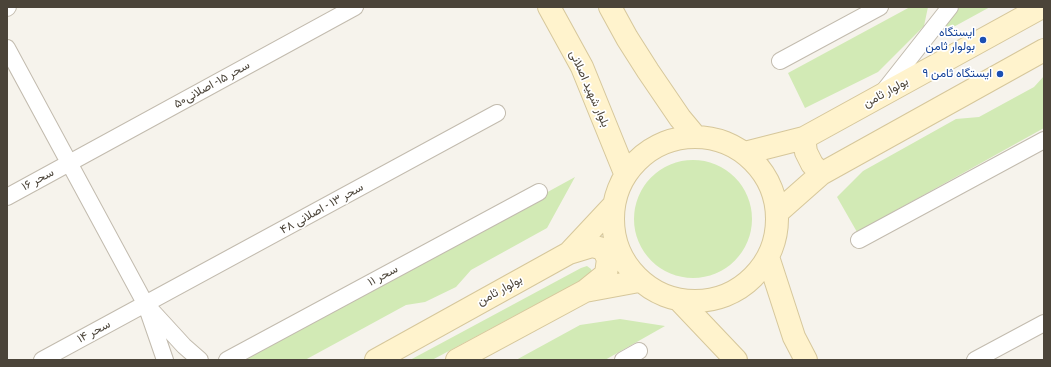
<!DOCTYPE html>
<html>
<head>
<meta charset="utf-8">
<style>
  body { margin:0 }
  #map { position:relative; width:1051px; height:367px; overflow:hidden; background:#f6f3ec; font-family:"Roboto Condensed",sans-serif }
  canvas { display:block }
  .frame { position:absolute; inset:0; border:8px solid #4b4439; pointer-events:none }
</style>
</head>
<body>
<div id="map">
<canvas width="1051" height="367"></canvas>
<div class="frame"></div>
</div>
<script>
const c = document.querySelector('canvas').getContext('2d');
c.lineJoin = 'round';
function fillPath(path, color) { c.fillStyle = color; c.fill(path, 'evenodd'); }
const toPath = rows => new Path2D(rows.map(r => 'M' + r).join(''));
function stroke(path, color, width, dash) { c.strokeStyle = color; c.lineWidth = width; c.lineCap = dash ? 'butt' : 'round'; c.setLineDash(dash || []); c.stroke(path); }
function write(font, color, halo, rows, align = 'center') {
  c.font = font + ' "Roboto Condensed",Vazirmatn,sans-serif'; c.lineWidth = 3.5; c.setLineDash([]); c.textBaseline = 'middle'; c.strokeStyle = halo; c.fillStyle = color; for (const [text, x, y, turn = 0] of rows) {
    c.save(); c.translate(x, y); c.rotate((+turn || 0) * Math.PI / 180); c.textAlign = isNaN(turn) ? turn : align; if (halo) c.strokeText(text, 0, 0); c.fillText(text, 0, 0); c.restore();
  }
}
const green = toPath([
  [910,7,928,7,924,26,878,72,805,108,788,73],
  [960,7,990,7,937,36],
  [1044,76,1044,128,857,232,837,197,863,171,956,119,979,117,1034,87],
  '634 219a59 59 0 1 1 118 0a59 59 0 1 1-118 0Z',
  [575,177,547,228,471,270,456,287,425,302,406,305,305,360,241,360],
  [587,266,591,269,593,274,588,278,578,282,432,360,410,360,581,268],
  [620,319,665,326,605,360,516,360,580,325]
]);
const street = toPath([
  [7,8,8,7],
  [7,48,146,305,165,360],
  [780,61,880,7],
  [883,92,950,7],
  [7,197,355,7],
  [859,240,1044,140],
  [151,310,184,346,200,360],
  [42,360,497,113],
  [227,360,539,192],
  [623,360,639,351],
  [975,360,1044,323]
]);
const secondary = toPath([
  [549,7,582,67,625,173],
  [610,7,627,38,648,71,680,118,695,136],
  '613 219a82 82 0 1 1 164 0a82 82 0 1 1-164 0Z',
  [804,138,806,152,812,164,821,174],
  [745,153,804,138,1042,7],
  [778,212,821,174,1044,50],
  [569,253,592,246,603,249,608,259,606,274,585,291],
  [768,257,794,337,806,360],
  [679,300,736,360],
  [376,360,569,253,612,207],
  [457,360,585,291,639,281]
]);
const markers = [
  [983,40,4,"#1a4fb4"],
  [1000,74,4,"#1a4fb4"]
];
const transitNames = [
  ["ایستگاه",975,33],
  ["بولوار ثامن",975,47],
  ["ایستگاه ثامن ۹",992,74]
];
const streetNames = [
  ["سحر ۱۵- اصلانی۵۰",212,85,-29],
  ["بلوار شهید اصلانی",589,89,66],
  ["بولوار ثامن",886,93,-29],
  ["سحر ۱۶",38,180,-28],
  ["سحر ۱۳ - اصلانی ۴۸",322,209,-29],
  ["سحر ۱۱",383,276,-28],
  ["بولوار ثامن",500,291,-29],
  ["سحر ۱۴",94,332,-28]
];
fillPath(green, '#d2eab5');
stroke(street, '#c2bbae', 18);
stroke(secondary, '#d6c79b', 24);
stroke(street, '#fff', 16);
stroke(secondary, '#fff3cd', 22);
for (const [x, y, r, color] of markers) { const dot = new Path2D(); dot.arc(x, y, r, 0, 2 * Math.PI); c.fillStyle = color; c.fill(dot); stroke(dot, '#fff', 1.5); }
write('12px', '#164399', '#fff', transitNames, 'right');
write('12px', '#4b4439', '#fff', streetNames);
</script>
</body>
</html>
